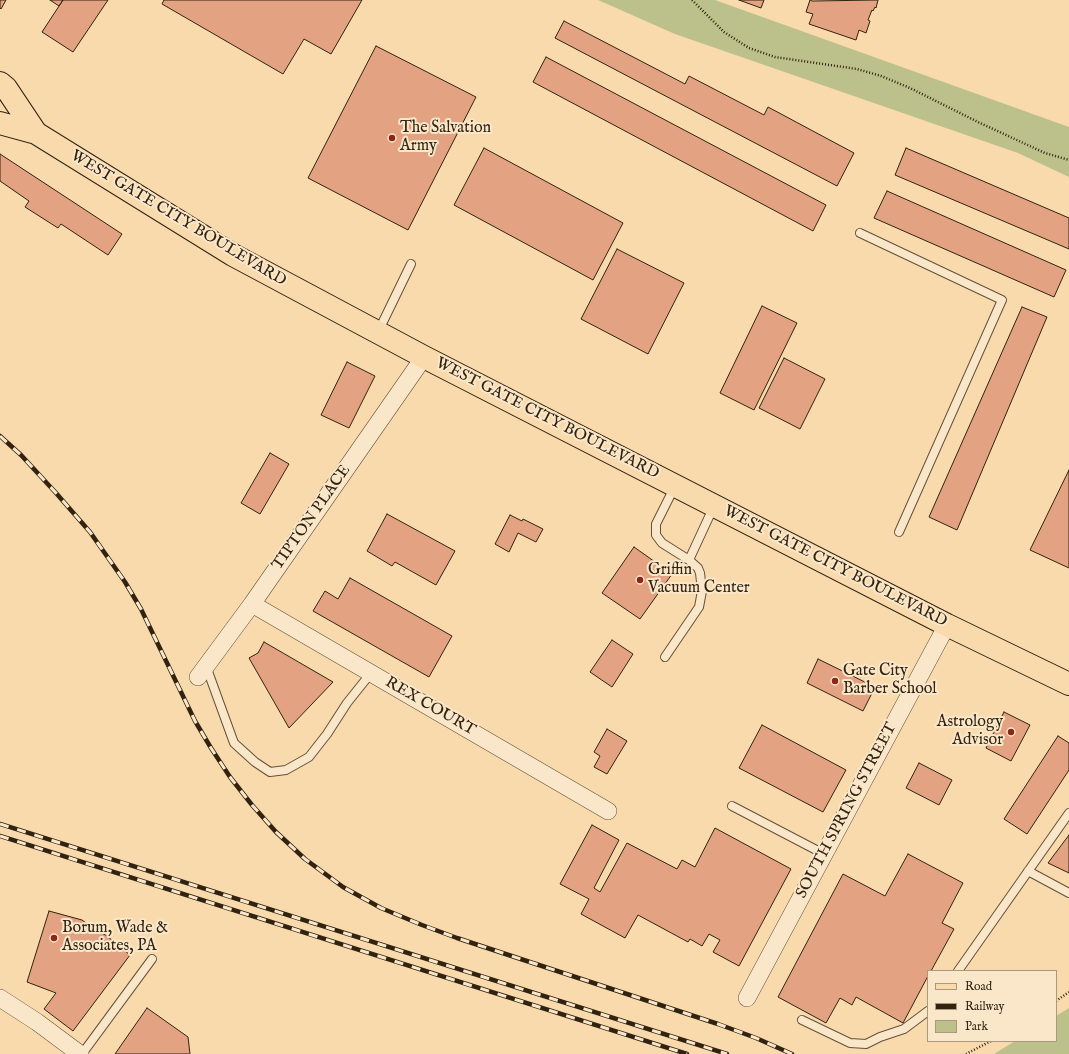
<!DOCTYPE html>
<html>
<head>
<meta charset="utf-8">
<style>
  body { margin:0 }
  #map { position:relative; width:1069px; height:1054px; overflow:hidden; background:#f8daad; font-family:"IM FELL English",serif }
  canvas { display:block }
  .legend { position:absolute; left:927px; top:970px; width:130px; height:72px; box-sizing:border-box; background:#fae7ca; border:1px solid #aa9980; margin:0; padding:5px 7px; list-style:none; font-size:12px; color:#312310 }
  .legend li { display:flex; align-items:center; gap:8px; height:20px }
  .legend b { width:20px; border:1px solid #aa9980 }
</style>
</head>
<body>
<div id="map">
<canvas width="1069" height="1054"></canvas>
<ul class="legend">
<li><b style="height:5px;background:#f8daad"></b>Road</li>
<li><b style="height:5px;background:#312310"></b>Railway</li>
<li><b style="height:11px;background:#bcc08a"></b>Park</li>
</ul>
</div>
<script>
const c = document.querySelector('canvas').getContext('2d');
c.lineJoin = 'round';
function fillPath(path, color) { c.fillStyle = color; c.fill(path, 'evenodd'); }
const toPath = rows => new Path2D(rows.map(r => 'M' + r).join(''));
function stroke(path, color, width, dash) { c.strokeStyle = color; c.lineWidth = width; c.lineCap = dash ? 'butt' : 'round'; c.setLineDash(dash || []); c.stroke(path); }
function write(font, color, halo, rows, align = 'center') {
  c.font = font + ' "IM FELL English",serif'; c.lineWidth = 4; c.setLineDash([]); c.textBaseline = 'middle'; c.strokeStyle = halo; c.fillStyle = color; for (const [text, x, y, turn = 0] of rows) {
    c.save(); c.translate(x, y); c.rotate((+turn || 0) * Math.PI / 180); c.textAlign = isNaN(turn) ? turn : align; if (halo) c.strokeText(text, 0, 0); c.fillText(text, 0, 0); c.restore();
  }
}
const green = toPath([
  [598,0,715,0,1069,127,1069,177,1018,153,675,34],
  [1069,1008,1069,1054,994,1054,1015,1041,1056,1041,1056,1016]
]);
const building = toPath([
  [0,0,6,0,1,9,0,8,0,0],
  [50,0,63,0,59,6,50,0],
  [63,0,108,0,73,52,42,32,63,0],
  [164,0,362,0,331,54,304,39,283,74,162,4,164,0],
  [739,0,764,0,761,8,739,0],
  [810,0,812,1,878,0,876,8,875,7,873,11,872,10,868,20,870,21,866,33,859,30,856,40,809,24,813,14,806,12,810,0],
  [564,21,685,84,689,76,764,115,768,107,854,153,837,186,555,38,564,21],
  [376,46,476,97,408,230,308,178,376,46],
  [546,57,826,205,813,231,533,82,546,57],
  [484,148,623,223,593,280,454,205,484,148],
  [906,148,1069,218,1069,249,895,175,906,148],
  [0,154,122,234,108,255,61,224,58,228,25,207,29,201,0,181,0,154],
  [887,191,1066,270,1054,297,874,218,887,191],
  [617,249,684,283,648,354,581,319,617,249],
  [762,306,797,323,754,410,720,393,762,306],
  [1022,307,1047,317,957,530,929,517,1022,307],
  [784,358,825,379,800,429,759,408,784,358],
  [347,362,375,376,349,428,321,415,347,362],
  [270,453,289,464,260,514,241,503,270,453],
  [1069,470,1069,568,1030,550,1069,470],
  [387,514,455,551,436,585,395,562,392,566,367,551,387,514],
  [510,515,522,521,523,519,543,529,536,542,518,533,509,552,495,544,510,515],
  [634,547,672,574,640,619,602,593,634,547],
  [350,578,452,636,429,677,313,611,325,591,338,599,350,578],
  [612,640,633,654,612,687,590,672,612,640],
  [264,642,333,682,289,728,249,658,258,653,264,642],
  [818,659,875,687,863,711,807,683,818,659],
  [1004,712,1030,725,1011,761,986,748,1004,712],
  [762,725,846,770,823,812,739,768,762,725],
  [607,729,627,741,607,774,594,767,600,756,594,752,607,729],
  [1058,736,1069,743,1069,770,1027,834,1004,819,1058,736],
  [919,763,952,780,939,805,906,788,919,763],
  [592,825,619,840,594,888,600,892,627,843,677,869,682,860,695,867,715,828,791,869,739,966,713,952,720,940,709,934,702,946,690,939,688,942,638,915,625,938,581,914,589,899,560,884,592,825],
  [1069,835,1069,873,1048,863,1069,835],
  [908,854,963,883,942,923,954,929,931,971,928,971,928,976,903,1023,856,997,852,1005,840,998,826,1023,778,997,843,874,885,896,908,854],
  [49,911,82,920,93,928,107,936,130,955,73,1031,44,1009,56,993,27,982,49,911],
  [147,1008,188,1037,190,1054,115,1054,147,1008]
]);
const path = toPath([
  [692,0,724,32,749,48,775,57,857,69,881,76,910,88,980,123,1045,153,1069,160],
  [1056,1001,1069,992],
  [966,1054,991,1041]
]);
const service = toPath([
  [860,233,1002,300,899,532],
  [378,332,411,264],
  [689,560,714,506],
  [665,657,699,607,702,591,700,573,698,568,689,560,662,543,656,535,656,524,675,486],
  [206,666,234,743,255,762,270,772,286,770,309,757,327,734,347,703,371,673],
  [732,806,824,854],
  [1028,871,1069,893],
  [958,971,1069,813],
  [802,1020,850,1043,866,1044,880,1037,904,1029,928,1011],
  [82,1054,152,959]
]);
const minor = toPath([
  [252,604,608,811],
  [198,677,252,604,424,357],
  [0,998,37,1022,80,1054],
  [747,998,947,625]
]);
const primary = toPath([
  [0,83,6,88,36,133],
  [0,123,36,133,233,255,424,357,947,625,1069,684]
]);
const rail = toPath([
  [0,436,21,455,56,493,90,532,125,582,141,609,195,721,211,748,230,777,252,805,276,832,305,859,343,887,381,908,422,925,457,938,718,1024,756,1038,792,1054],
  [0,824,727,1054],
  [0,836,687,1054]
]);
const markers = [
  [392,138,4,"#8f2418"],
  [640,580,4,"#8f2418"],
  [835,681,4,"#8f2418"],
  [1011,732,4,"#8f2418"],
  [54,938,4,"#8f2418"]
];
const poiNames = [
  ["The Salvation",400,129],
  ["Army",400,147],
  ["Griffin",648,571],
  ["Vacuum Center",648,589],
  ["Gate City",843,672],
  ["Barber School",843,690],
  ["Astrology",1003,723,"right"],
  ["Advisor",1003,741,"right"],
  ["Borum, Wade &",62,929],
  ["Associates, PA",62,947]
];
const streetNames = [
  ["WEST GATE CITY BOULEVARD",178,219,31],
  ["WEST GATE CITY BOULEVARD",547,419,27],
  ["TIPTON PLACE",312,518,-55],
  ["WEST GATE CITY BOULEVARD",835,567,27],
  ["REX COURT",430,707,30],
  ["SOUTH SPRING STREET",847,811,-62]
];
fillPath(green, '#bcc08a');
fillPath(building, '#e3a281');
stroke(building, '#312310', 1);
stroke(service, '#635137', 10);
stroke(minor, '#635137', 18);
stroke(primary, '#312310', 24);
stroke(path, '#312310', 2.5, [1, 2]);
stroke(service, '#fae7ca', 8);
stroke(minor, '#fae7ca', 17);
stroke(primary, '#f8daad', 22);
stroke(rail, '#312310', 4.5);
stroke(rail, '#fae7ca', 3, [9]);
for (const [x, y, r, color] of markers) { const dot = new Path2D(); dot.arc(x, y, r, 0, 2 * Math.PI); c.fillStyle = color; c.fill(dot); stroke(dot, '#fae7ca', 1.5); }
write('16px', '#312310', '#fae7ca', poiNames, 'left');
write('16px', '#312310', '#fae7ca', streetNames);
</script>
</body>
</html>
